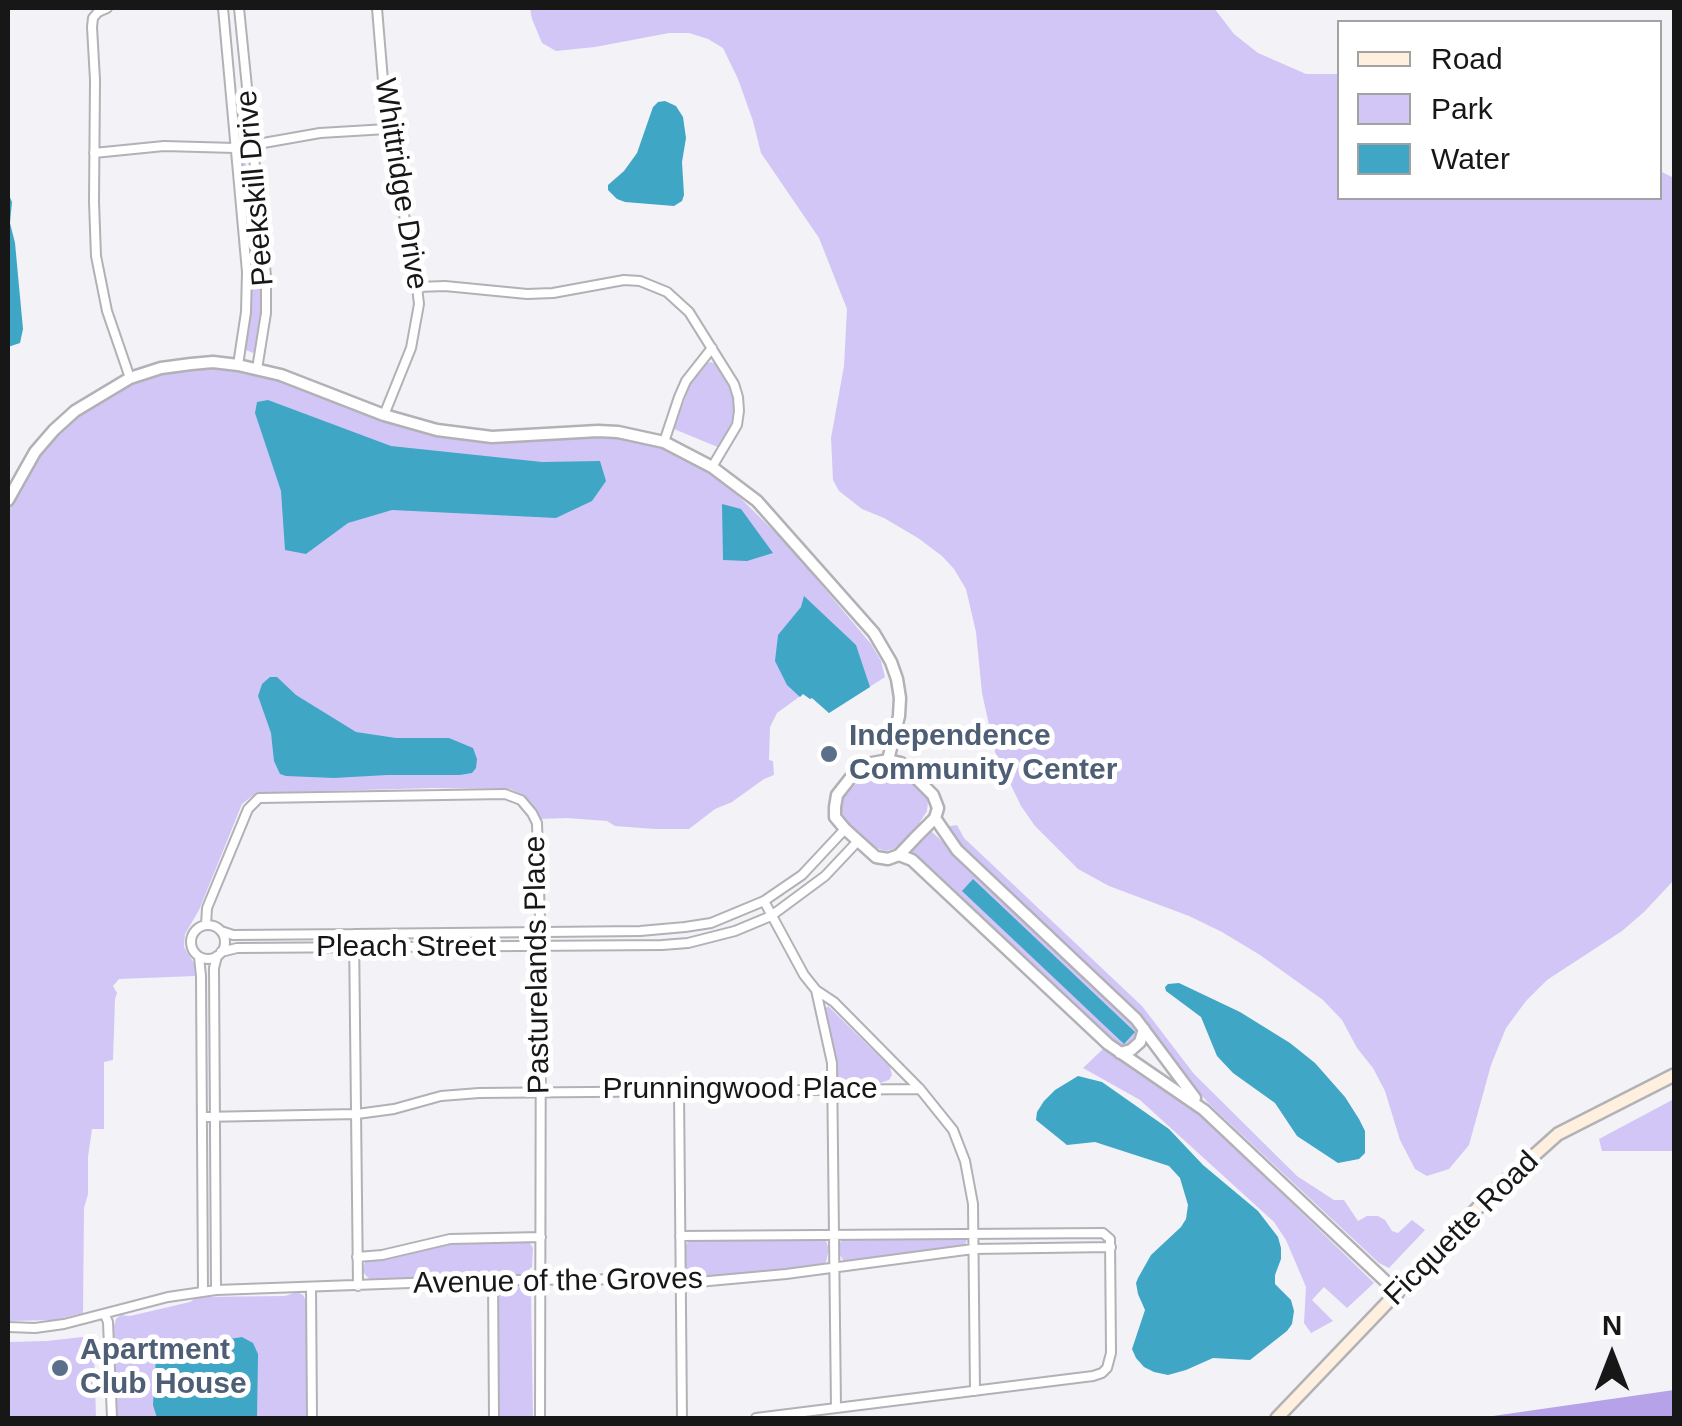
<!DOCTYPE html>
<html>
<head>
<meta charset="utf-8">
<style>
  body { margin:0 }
  #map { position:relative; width:1682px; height:1426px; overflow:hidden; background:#f3f2f7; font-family:Arial,sans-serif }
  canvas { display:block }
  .frame { position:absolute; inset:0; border:10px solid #171718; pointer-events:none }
  .legend { position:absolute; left:1337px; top:20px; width:325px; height:180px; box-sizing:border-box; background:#fff; border:2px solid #a2a2a3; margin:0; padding:12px 18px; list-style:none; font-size:30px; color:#171718 }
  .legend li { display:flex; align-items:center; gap:20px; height:50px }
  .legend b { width:50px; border:2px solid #a2a2a3 }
  .north { position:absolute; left:1562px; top:1306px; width:100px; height:100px; -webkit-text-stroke:8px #fff; paint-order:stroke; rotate:0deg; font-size:28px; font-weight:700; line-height:40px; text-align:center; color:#171718 }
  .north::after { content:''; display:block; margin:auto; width:35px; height:45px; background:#171718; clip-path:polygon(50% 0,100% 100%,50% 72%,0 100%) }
</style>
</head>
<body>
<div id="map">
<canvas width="1682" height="1426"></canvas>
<div class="frame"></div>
<ul class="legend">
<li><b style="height:12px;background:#feefde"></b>Road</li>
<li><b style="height:28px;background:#d2c6f6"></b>Park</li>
<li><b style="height:28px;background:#3fa6c5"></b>Water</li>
</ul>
<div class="north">N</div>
</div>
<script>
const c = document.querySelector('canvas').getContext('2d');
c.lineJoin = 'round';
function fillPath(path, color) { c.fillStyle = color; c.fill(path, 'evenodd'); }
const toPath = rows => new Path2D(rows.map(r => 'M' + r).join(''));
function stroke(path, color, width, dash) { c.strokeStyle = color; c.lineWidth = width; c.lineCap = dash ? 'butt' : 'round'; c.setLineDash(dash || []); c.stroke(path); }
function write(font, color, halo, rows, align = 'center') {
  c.font = font + ' Arial,sans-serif'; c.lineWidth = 10; c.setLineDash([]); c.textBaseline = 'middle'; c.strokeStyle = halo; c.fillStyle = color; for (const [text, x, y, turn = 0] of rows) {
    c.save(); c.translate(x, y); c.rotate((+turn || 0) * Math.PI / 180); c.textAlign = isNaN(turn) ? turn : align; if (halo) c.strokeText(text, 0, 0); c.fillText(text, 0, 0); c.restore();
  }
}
const green = toPath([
  [530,8,1214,8,1234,34,1258,53,1306,74,1339,74,1340,198,1660,198,1660,171,1674,178,1674,880,1644,912,1622,931,1547,980,1526,1001,1506,1028,1491,1065,1469,1145,1449,1169,1427,1176,1415,1169,1400,1140,1385,1091,1373,1068,1357,1048,1342,1020,1323,1000,1260,955,1222,932,1189,916,1109,886,1078,869,1035,826,1021,806,995,752,982,693,976,632,966,589,954,569,942,556,918,538,884,518,862,509,839,491,833,480,831,438,844,366,847,309,819,238,761,153,753,121,738,79,723,48,708,39,689,33,669,33,595,47,556,51,542,43,532,19],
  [244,154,263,264,262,325,257,350,253,353,246,350,244,347,251,290,240,155],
  [710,362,719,364,733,392,735,404,732,425,720,448,674,429,691,382,701,366],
  [208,368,250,372,274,378,385,421,432,434,479,442,519,442,610,437,666,449,704,469,723,481,787,544,871,644,881,661,885,677,829,713,812,698,810,699,803,694,777,713,770,727,769,760,773,761,774,775,764,779,732,802,715,809,689,829,655,829,615,826,607,821,567,818,540,819,521,794,510,789,433,788,256,793,242,804,199,910,185,934,184,947,194,963,195,976,119,979,113,986,117,993,115,999,113,1060,104,1062,104,1129,92,1129,88,1157,88,1194,84,1208,83,1313,54,1320,8,1321,8,510,47,446,78,416,127,385,181,370],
  [877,766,895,768,923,792,928,801,927,811,916,828,896,848,886,851,876,848,843,818,841,808,843,799,853,787,862,777],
  [957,825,964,838,1142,1006,1194,1074,1297,1176,1334,1200,1344,1200,1358,1221,1367,1216,1378,1216,1385,1220,1392,1231,1398,1233,1412,1220,1425,1230,1389,1268,1379,1263,1210,1105,1170,1059,1139,1014,963,847,955,844,944,827],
  [930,830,1136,1026,1138,1030,1136,1039,1121,1050,910,851],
  [828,1006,890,1067,892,1075,889,1080,880,1083,845,1083,838,1079,832,1039,825,1009],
  [1103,1049,1180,1097,1199,1113,1374,1283,1347,1308,1324,1287,1312,1300,1333,1321,1311,1333,1304,1323,1306,1287,1286,1240,1274,1222,1140,1100,1083,1068],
  [1674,1099,1674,1151,1602,1151,1599,1139],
  [962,1236,967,1241,963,1247,851,1262,843,1260,838,1252,839,1243,846,1238],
  [820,1237,826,1241,829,1249,826,1262,819,1267,701,1278,690,1276,685,1269,685,1248,687,1243,693,1239],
  [528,1240,533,1248,532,1267,524,1274,371,1281,362,1271,365,1262,368,1259,452,1241],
  [523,1285,531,1293,533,1418,499,1418,497,1295,504,1286],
  [297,1292,303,1295,306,1301,307,1418,116,1418,114,1326,116,1319,121,1315,130,1316,190,1302,197,1297,285,1296],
  [82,1337,91,1340,94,1348,96,1418,8,1418,8,1342,47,1341]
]);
const forest = toPath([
  [1674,1390,1674,1418,1479,1418]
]);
const water = toPath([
  [665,101,676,106,683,117,686,138,682,162,684,195,682,201,674,206,625,202,617,199,608,190,608,185,624,171,637,153,653,107,658,102],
  [8,193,12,202,10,223,15,243,23,329,20,343,8,347],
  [268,400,391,446,542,462,600,461,606,481,592,501,556,518,392,510,348,523,306,554,285,550,281,491,255,413,257,402],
  [722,504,741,509,773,553,747,561,723,560],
  [804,596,856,645,870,687,829,713,812,698,810,699,803,694,800,697,787,685,775,661,778,635,801,607],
  [270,677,277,677,296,695,356,732,396,738,449,738,473,748,477,759,476,768,472,773,460,775,387,775,334,778,286,776,280,774,274,761,271,733,258,696,262,684],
  [973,879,1135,1032,1124,1044,962,891],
  [1179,983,1240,1012,1290,1043,1315,1063,1345,1097,1359,1119,1365,1131,1365,1153,1359,1159,1338,1163,1297,1136,1275,1103,1233,1073,1217,1056,1201,1017,1166,991,1165,987,1168,984],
  [1078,1076,1102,1082,1169,1129,1203,1165,1258,1211,1278,1237,1281,1248,1281,1259,1275,1275,1275,1284,1291,1300,1294,1311,1292,1324,1287,1331,1250,1360,1213,1358,1186,1370,1168,1375,1154,1372,1144,1367,1136,1358,1132,1349,1145,1310,1138,1294,1136,1283,1138,1278,1151,1255,1181,1227,1186,1219,1188,1205,1180,1178,1169,1166,1095,1142,1067,1145,1036,1120,1037,1112,1044,1101,1055,1090],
  [242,1337,253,1343,258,1354,257,1418,157,1418,153,1405,156,1357,180,1347]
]);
const minor = toPath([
  [107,8,98,12,93,18,92,27,95,80,94,202,96,256,107,311,130,378],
  [223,8,247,272,246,312,238,365],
  [239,8,266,276,266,313,257,369],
  [377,8,387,129,415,270,419,304,411,348,384,415],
  [94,153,164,146,235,148,320,133,387,129],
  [418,287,445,286,527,294,553,293,624,280,640,281,667,292,689,312,734,384,738,397,739,411,737,425,712,467],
  [664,442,679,397,686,381,712,348],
  [764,901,804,975,816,990,834,1002,920,1089,953,1130,965,1161,973,1204,975,1391],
  [206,925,207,908,248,809,259,798,505,794,521,800,532,813,537,823,541,953,540,1418],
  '191 942a17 17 0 1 1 34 0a17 17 0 1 1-34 0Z',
  [221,931,233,935,354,934,640,931,685,927,711,923,764,901,802,875,845,829],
  [354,934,358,1286],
  [221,952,237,948,662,945,688,943,735,931,771,916,825,876,858,841],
  [199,957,201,976,203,1292],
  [816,990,832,1063,836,1408],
  [679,1090,682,1418],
  [202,1117,357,1114,394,1109,441,1096,479,1093,920,1089],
  [680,1236,1103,1233,1110,1239,1111,1353,1107,1368,1102,1373,1093,1376,756,1418],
  [357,1257,382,1255,450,1239,541,1237],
  [493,1280,494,1418],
  [311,1288,312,1418],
  [216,1290,214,968,217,956],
  [105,1315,108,1322,112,1418],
  [8,1327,35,1328,64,1324,168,1297,216,1290,493,1280,669,1279,698,1282,786,1274,973,1249,1111,1247]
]);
const tertiary = toPath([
  [8,500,35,452,54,430,75,411,130,378,161,368,191,364,213,362,238,365,281,375,384,415,437,430,492,437,598,431,618,432,664,442,712,467,757,501,874,633,891,662,897,679,900,698,899,716,888,760],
  [888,760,901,763,933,795,938,808,935,818,916,837,899,855,888,859,876,857,845,829,835,817,835,807,837,795,852,776,872,763,888,760],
  [935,818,957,850,1136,1019,1195,1098],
  [899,855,912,860,1108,1044,1204,1110,1398,1293],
  [1120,1053,1131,1050,1140,1042,1144,1029]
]);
const secondary = toPath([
  [1277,1418,1491,1194,1558,1134,1674,1075]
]);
const markers = [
  [829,754,10,"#5c6f8a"],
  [60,1368,10,"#5c6f8a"]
];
const streetNames = [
  ["Whittridge Drive",400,184,81],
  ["Peekskill Drive",256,188,-95],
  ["Pleach Street",406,948],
  ["Pasturelands Place",538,965,-91],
  ["Prunningwood Place",740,1090],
  ["Ficquette Road",1462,1229,-45],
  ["Avenue of the Groves",558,1282,-1]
];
const serviceNames = [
  ["Independence",849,737],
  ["Community Center",849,771],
  ["Apartment",80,1351],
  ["Club House",80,1385]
];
fillPath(green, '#d2c6f6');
fillPath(forest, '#b5a2e9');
fillPath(water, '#3fa6c5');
stroke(minor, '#b2b1b6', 12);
stroke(tertiary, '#b2b1b6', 15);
stroke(secondary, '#b2b1b6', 16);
stroke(minor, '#fff', 8);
stroke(tertiary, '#fff', 10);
stroke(secondary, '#feefde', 11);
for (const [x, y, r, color] of markers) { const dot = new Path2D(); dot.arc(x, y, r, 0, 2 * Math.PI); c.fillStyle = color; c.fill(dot); stroke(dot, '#fff', 4); }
write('30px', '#171718', '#fff', streetNames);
write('bold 30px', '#4e5e75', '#fff', serviceNames, 'left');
</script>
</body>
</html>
